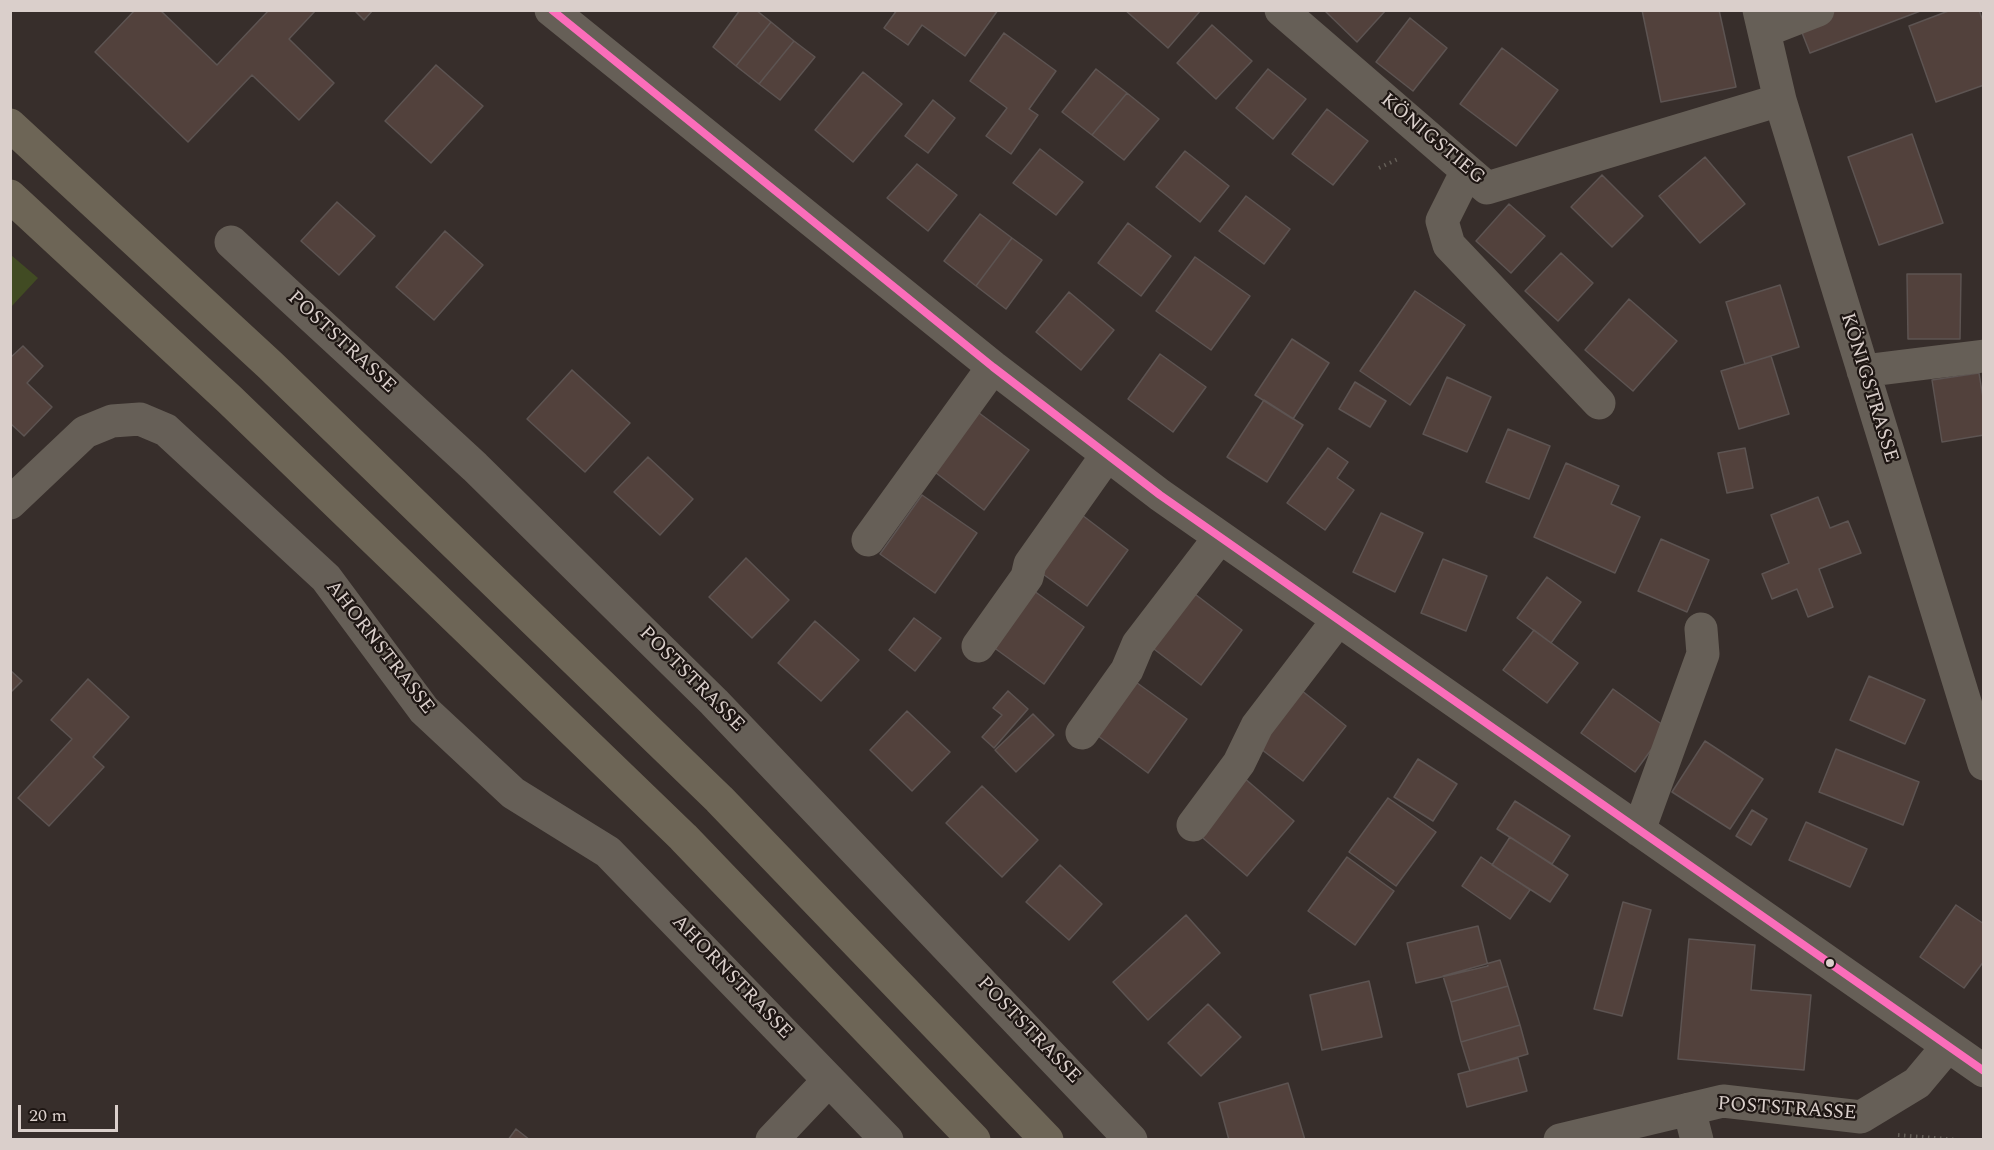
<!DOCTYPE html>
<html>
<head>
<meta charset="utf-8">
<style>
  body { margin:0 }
  #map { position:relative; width:1994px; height:1150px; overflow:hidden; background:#372e2b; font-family:Spectral,serif }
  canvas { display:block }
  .frame { position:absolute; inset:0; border:12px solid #dacfcb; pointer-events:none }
  .scale { position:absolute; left:18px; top:1105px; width:100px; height:27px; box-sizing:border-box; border:3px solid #dacfcb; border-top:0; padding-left:8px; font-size:18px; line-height:21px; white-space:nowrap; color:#dacfcb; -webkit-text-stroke:4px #1e1613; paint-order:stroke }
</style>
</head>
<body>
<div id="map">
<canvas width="1994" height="1150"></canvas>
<div class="frame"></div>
<div class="scale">20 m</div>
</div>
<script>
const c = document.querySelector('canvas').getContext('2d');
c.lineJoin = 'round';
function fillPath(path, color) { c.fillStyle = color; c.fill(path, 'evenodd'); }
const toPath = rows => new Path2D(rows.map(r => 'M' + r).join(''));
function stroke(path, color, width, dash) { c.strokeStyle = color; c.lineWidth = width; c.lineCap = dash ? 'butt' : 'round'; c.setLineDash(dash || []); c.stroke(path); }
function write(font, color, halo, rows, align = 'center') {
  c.font = font + ' Spectral,serif'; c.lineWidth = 4.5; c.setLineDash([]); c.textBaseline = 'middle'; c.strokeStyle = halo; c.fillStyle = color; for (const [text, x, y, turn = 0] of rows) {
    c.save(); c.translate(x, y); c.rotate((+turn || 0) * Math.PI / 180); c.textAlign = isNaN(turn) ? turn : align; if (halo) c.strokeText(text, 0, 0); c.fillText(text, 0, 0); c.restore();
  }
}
const green = toPath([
  [11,255,38,278,11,307]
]);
const building = toPath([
  [135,10,160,10,217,65,269,10,316,10,289,39,334,83,299,120,252,75,188,142,95,52,135,10],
  [354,10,373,10,364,20,354,10],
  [740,10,756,10,771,22,736,66,713,47,740,10],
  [897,10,998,10,965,56,922,25,908,45,884,28,897,10],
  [1125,10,1201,10,1168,48,1125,10],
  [1324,10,1386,10,1357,42,1324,10],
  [1642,10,1719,10,1736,87,1661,102,1642,10],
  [1837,10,1923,10,1810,53,1799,25,1837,10],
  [1951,10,1979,10,1984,24,1984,85,1936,102,1909,26,1951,10],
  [1410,18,1447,48,1413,91,1376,62,1410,18],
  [771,22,794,41,759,84,736,66,771,22],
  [1212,25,1252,61,1216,99,1177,63,1212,25],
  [1004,33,1056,71,1029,109,1038,115,1011,154,986,136,1007,108,970,81,1004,33],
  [794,41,815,57,780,100,759,84,794,41],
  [1502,48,1558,90,1516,146,1460,104,1502,48],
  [436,65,483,106,431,163,385,121,436,65],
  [1096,69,1127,93,1092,135,1062,112,1096,69],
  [1268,69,1306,99,1273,139,1236,108,1268,69],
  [863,72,902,104,853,162,815,130,863,72],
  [1127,93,1159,119,1124,160,1092,135,1127,93],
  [933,100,955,118,928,153,905,136,933,100],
  [1327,109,1368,141,1333,185,1292,154,1327,109],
  [1912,134,1943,223,1879,245,1848,157,1912,134],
  [1040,149,1083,182,1056,215,1013,183,1040,149],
  [1185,151,1229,186,1200,222,1156,187,1185,151],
  [1705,157,1745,204,1700,243,1659,196,1705,157],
  [917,164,957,195,928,231,887,198,917,164],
  [1602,175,1643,216,1612,247,1571,207,1602,175],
  [1246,196,1290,229,1264,264,1219,231,1246,196],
  [337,202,375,236,339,275,301,241,337,202],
  [1509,204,1545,236,1511,273,1476,241,1509,204],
  [980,214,1012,238,976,286,944,261,980,214],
  [1128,223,1171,256,1141,296,1098,263,1128,223],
  [445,231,483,265,434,320,396,287,445,231],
  [1012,238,1042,260,1006,309,976,286,1012,238],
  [1561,253,1593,283,1558,321,1525,291,1561,253],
  [1195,257,1250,296,1211,350,1156,311,1195,257],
  [1907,274,1961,274,1960,339,1908,339,1907,274],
  [1780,285,1799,347,1745,364,1726,302,1780,285],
  [1415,291,1465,325,1410,405,1360,371,1415,291],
  [1069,292,1114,330,1081,370,1036,332,1069,292],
  [1629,299,1677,341,1633,391,1585,350,1629,299],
  [1292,339,1329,363,1293,419,1255,395,1292,339],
  [23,346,43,366,27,383,52,407,24,436,10,423,10,358,23,346],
  [1160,354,1206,387,1173,432,1128,399,1160,354],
  [1771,356,1789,414,1739,429,1721,371,1771,356],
  [572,370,630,423,585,472,527,419,572,370],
  [1979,373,1984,404,1984,435,1942,442,1932,380,1979,373],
  [1447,377,1491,397,1467,452,1423,434,1447,377],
  [1355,382,1386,401,1370,427,1339,409,1355,382],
  [1264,400,1303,425,1267,482,1227,457,1264,400],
  [975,410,1029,450,984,510,931,469,975,410],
  [1508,429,1550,446,1529,499,1486,482,1508,429],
  [1328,448,1348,462,1337,478,1354,490,1325,530,1287,503,1328,448],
  [1745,448,1753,488,1727,493,1718,453,1745,448],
  [648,457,693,499,660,535,614,492,648,457],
  [1566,463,1619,486,1611,504,1640,517,1615,573,1534,537,1566,463],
  [922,495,977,533,935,593,880,554,922,495],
  [1818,497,1830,528,1848,521,1861,553,1819,569,1833,607,1808,617,1797,589,1772,599,1762,574,1789,563,1771,515,1818,497],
  [1078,512,1128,550,1087,606,1036,569,1078,512],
  [1381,513,1423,533,1395,592,1353,572,1381,513],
  [1661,539,1709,560,1687,612,1638,591,1661,539],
  [746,558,789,600,752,638,709,597,746,558],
  [1443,559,1487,576,1466,631,1421,613,1443,559],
  [1547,577,1581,602,1551,643,1517,618,1547,577],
  [1030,588,1084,627,1044,684,989,644,1030,588],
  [1191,591,1242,630,1201,685,1150,646,1191,591],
  [914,618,941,638,915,671,889,650,914,618],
  [815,621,859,660,821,701,778,663,815,621],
  [1534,630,1578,663,1547,703,1503,670,1534,630],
  [10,670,22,681,10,693,10,670],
  [1869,676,1925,700,1905,744,1850,720,1869,676],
  [88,679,129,717,93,757,104,767,49,826,18,798,72,739,51,720,88,679],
  [1133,680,1187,719,1148,773,1094,733,1133,680],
  [1613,689,1667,728,1635,772,1581,733,1613,689],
  [1301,690,1346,726,1303,781,1257,746,1301,690],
  [1008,691,1028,709,994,748,982,737,1002,715,993,708,1008,691],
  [907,711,950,752,912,791,870,750,907,711],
  [1033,714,1054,735,1016,772,995,750,1033,714],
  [1705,741,1763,779,1730,829,1672,792,1705,741],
  [1836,749,1919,782,1903,825,1819,792,1836,749],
  [1418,759,1457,784,1433,821,1394,797,1418,759],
  [1243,777,1294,821,1247,876,1196,832,1243,777],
  [982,786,1038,840,1002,877,946,823,982,786],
  [1388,798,1436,832,1396,886,1349,852,1388,798],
  [1515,801,1570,836,1552,864,1497,829,1515,801],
  [1752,810,1767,819,1751,845,1736,836,1752,810],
  [1806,822,1867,849,1850,887,1789,860,1806,822],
  [1510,837,1568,875,1550,902,1492,865,1510,837],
  [1347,857,1394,891,1355,945,1308,911,1347,857],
  [1481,857,1530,890,1510,919,1462,886,1481,857],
  [1060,865,1102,904,1069,940,1026,902,1060,865],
  [1623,902,1651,910,1622,1016,1594,1009,1623,902],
  [1956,905,1984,924,1984,961,1964,988,1920,957,1956,905],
  [1186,915,1220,953,1148,1020,1113,982,1186,915],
  [1478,926,1488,966,1416,983,1407,943,1478,926],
  [1689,939,1755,945,1751,990,1811,995,1804,1070,1678,1059,1689,939],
  [1500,960,1508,986,1451,1002,1443,976,1500,960],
  [1369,981,1382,1037,1322,1050,1310,995,1369,981],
  [1508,986,1520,1025,1461,1042,1451,1002,1508,986],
  [1208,1004,1241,1037,1201,1076,1168,1043,1208,1004],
  [1520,1025,1528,1054,1470,1071,1461,1042,1520,1025],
  [1518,1058,1527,1091,1467,1107,1458,1074,1518,1058],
  [1288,1083,1305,1140,1229,1140,1219,1103,1288,1083],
  [516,1129,530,1140,508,1140,516,1129]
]);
const path = toPath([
  [1379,168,1400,158],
  [1898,1135,1958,1140]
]);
const minor = toPath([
  [551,10,993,367,1160,495,1984,1071],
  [1281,10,1487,188,1780,100],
  [1759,10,1780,100,1984,764],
  [1764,31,1818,10],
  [1467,171,1442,221,1449,245,1599,403],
  [231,242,475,467,714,702,1131,1140],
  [1863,371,1984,356],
  [10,503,85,432,112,421,140,419,166,430,326,578,424,710,513,793,608,852,887,1140],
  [868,540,993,367],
  [978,646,1027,577,1030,564,1107,455],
  [1082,733,1127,670,1138,644,1220,537],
  [1193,825,1239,763,1257,726,1338,620],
  [1639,830,1703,654,1701,629],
  [1689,1109,1697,1140],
  [772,1140,829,1080],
  [1560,1140,1723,1101,1861,1117,1917,1083,1948,1046]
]);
const highway = toPath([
  [10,125,271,366,719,799,1047,1140],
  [10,196,229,399,683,837,974,1140]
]);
const bus1 = toPath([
  [552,10,993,367,1160,495,1984,1071]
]);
const markers = [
  [1830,963,5,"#dacfcb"]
];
const streetNames = [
  ["KÖNIGSTIEG",1432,140,40],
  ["POSTSTRASSE",341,343,43],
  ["KÖNIGSTRASSE",1868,388,73],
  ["AHORNSTRASSE",379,648,52],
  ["POSTSTRASSE",691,680,45],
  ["AHORNSTRASSE",731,978,46],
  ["POSTSTRASSE",1028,1031,46],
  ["POSTSTRASSE",1787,1110,4]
];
fillPath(green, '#414b23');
fillPath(building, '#52413c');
stroke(building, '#5d5452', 1.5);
stroke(path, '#645e57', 4, [1.5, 4.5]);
stroke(minor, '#665f57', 33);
stroke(highway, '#6d6556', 33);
stroke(bus1, '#fb6dba', 8);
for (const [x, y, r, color] of markers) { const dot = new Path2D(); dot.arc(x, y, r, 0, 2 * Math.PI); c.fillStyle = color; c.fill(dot); stroke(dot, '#1e1613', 2); }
write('20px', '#dacfcb', '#1e1613', streetNames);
</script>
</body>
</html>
